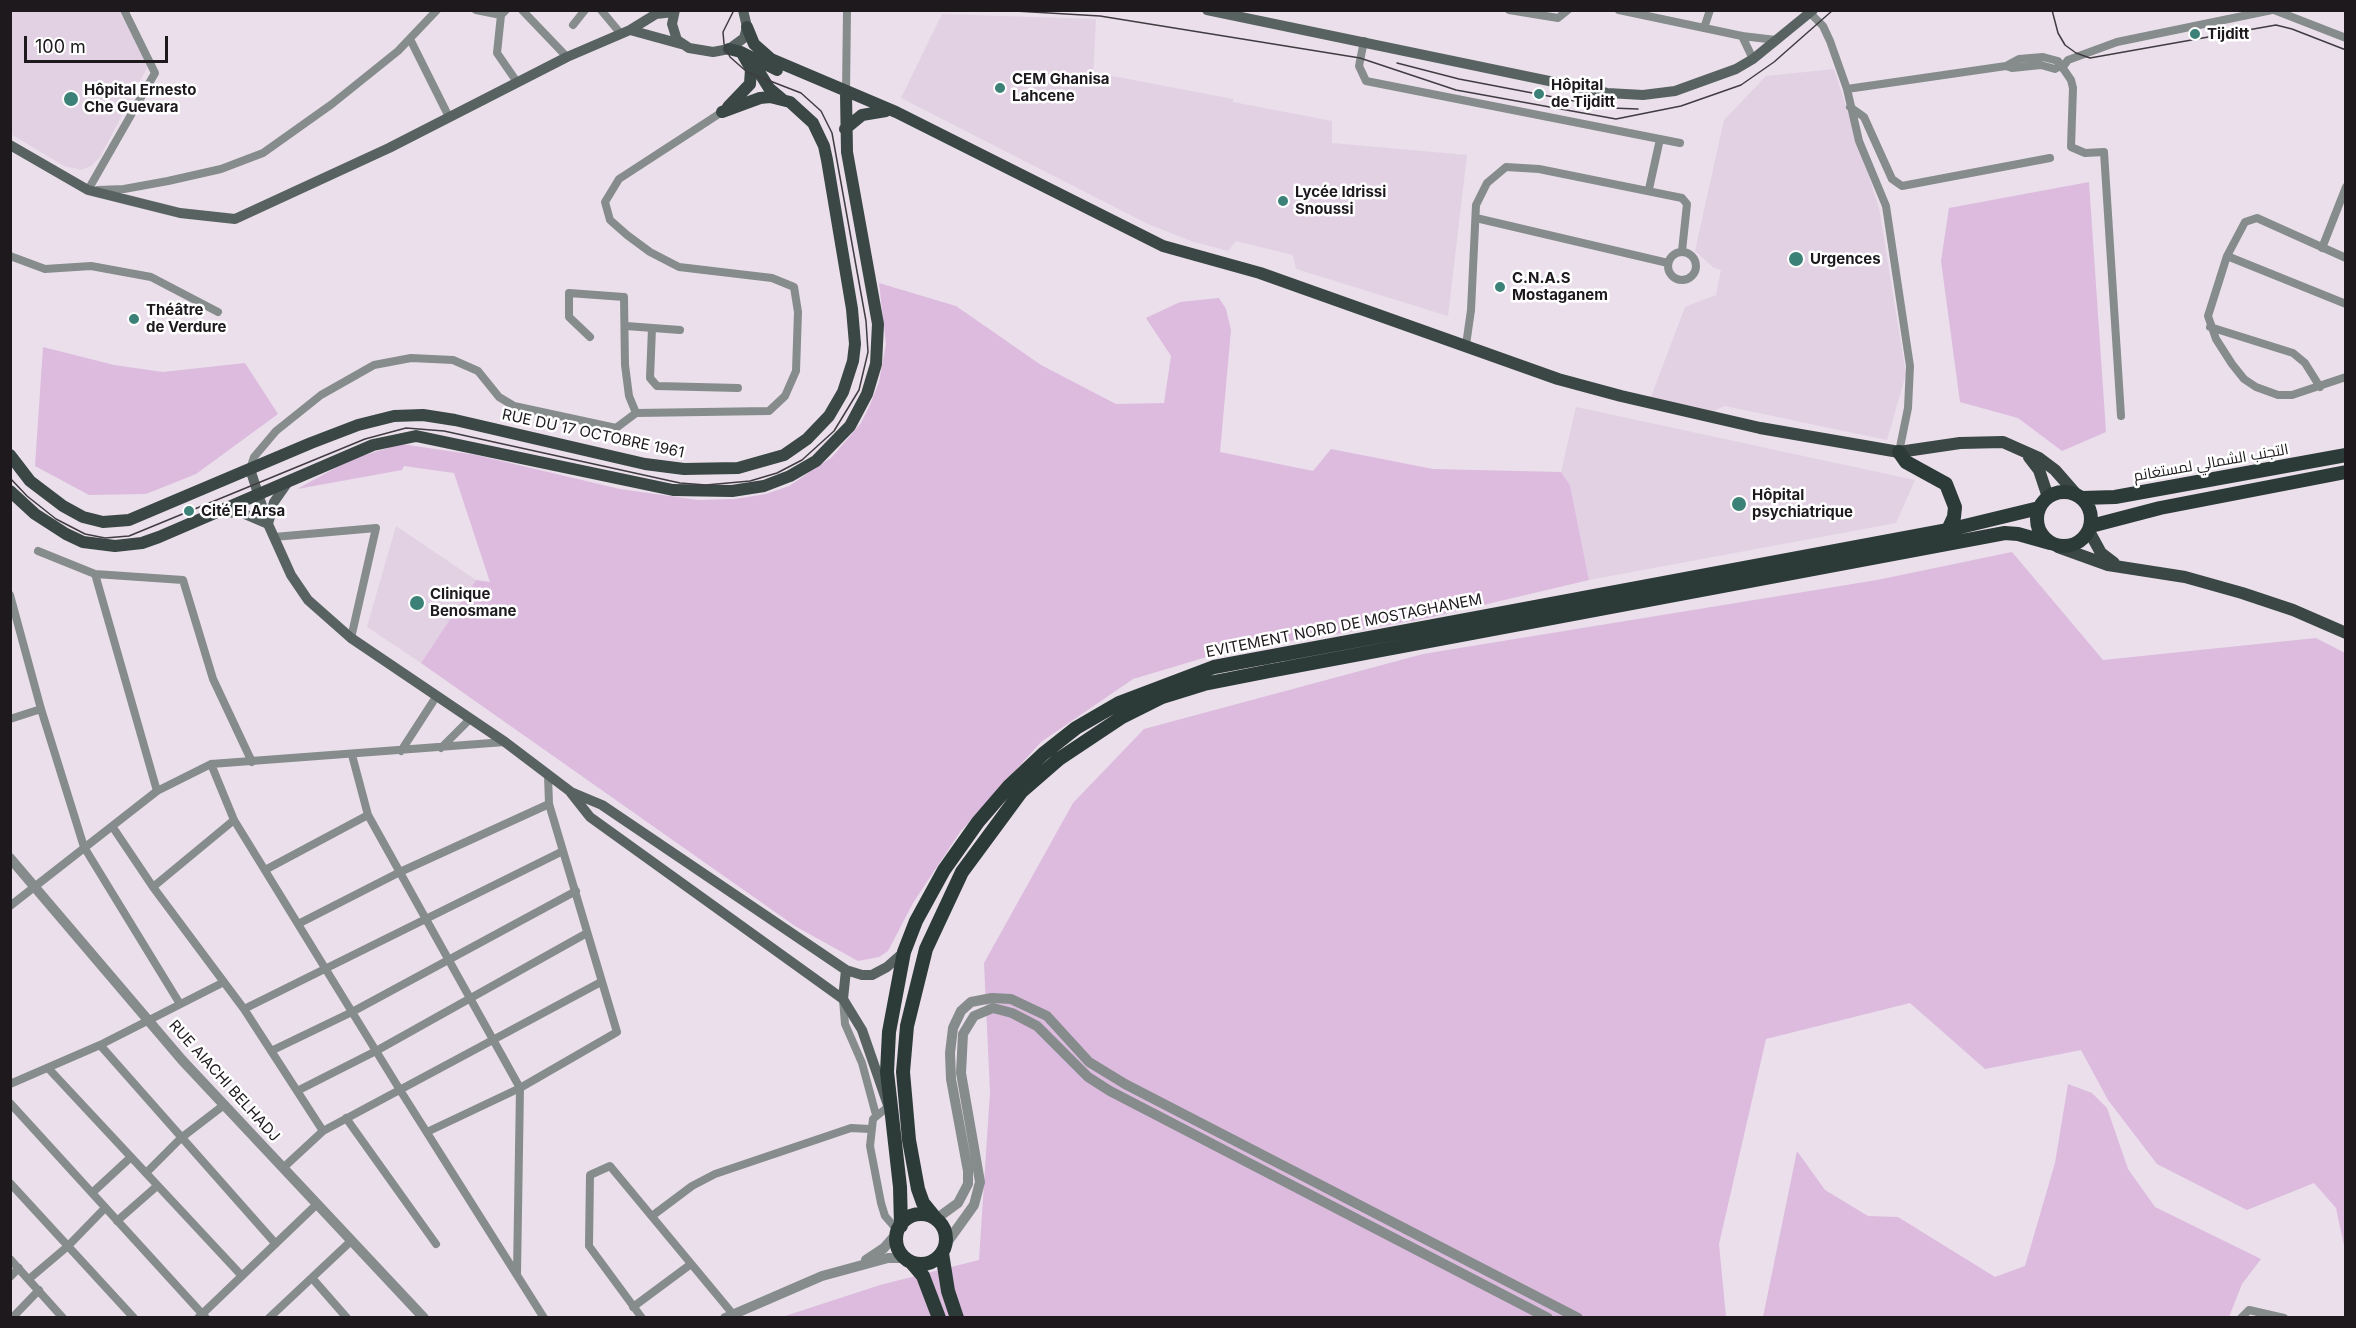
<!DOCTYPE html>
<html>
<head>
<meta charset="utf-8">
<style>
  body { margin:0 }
  #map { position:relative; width:2356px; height:1328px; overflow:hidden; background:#eadfeb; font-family:Inter,sans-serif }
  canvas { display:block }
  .frame { position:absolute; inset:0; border:12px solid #1d191d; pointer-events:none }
  .scale { position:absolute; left:24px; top:36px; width:144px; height:27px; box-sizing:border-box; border:3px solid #1d191d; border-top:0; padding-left:8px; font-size:18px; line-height:21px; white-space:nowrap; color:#1d191d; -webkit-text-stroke:4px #fff; paint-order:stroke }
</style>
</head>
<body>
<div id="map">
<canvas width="2356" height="1328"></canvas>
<div class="frame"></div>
<div class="scale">100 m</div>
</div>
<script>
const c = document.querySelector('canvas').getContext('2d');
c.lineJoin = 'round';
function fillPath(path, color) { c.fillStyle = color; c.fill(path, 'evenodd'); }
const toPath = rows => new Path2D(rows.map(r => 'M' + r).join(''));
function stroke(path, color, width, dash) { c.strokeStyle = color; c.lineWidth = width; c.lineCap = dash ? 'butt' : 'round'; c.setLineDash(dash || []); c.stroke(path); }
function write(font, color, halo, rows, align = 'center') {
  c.font = font + ' Inter,Cairo,sans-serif'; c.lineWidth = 5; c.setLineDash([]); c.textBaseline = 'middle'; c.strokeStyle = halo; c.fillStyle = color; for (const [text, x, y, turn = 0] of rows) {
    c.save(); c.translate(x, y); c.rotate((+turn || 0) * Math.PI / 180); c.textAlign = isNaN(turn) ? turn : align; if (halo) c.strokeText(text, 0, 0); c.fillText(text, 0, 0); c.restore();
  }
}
const built = toPath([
  [11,11,119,11,149,64,100,157,91,166,82,170,64,166,11,134],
  [942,14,1096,19,1093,77,1102,79,1102,74,1233,99,1233,102,1332,121,1332,143,1467,155,1448,316,1296,269,1293,255,1236,241,1228,251,1191,241,1148,224,901,98],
  [1834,69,1879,208,1906,374,1887,440,1725,406,1714,411,1651,397,1685,307,1716,295,1721,270,1714,268,1695,251,1724,120,1766,76],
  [1576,407,1915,480,1896,523,1589,580,1570,485,1561,472],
  [396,526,476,580,421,663,367,627]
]);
const green = toPath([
  [2089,182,2106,432,2062,451,2018,418,1960,402,1941,261,1949,208],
  [879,283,956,306,1041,365,1116,404,1164,403,1171,356,1146,318,1180,302,1219,298,1226,309,1231,330,1220,452,1313,471,1331,449,1433,469,1561,472,1570,485,1589,580,1428,618,1308,639,1247,645,1133,679,1041,742,960,832,913,903,888,951,879,957,858,961,795,926,421,663,476,580,490,582,454,473,404,466,402,470,297,489,352,459,401,444,476,455,620,489,698,500,735,499,766,494,789,486,832,457,861,423,870,405,879,382,886,344],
  [43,347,114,365,163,372,245,363,278,414,196,474,146,494,89,495,35,466],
  [2012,552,2103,660,2316,638,2345,653,2345,1250,2336,1208,2314,1183,2247,1210,2157,1164,2108,1100,2081,1050,1985,1069,1910,1003,1766,1039,1719,1244,1726,1317,779,1318,880,1285,979,1260,990,1092,984,963,1073,803,1144,729,1423,654,1877,580],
  [2068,1084,2092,1093,2107,1108,2128,1169,2155,1207,2261,1259,2242,1284,2229,1317,1763,1317,1797,1151,1825,1190,1868,1216,1898,1217,1995,1277,2025,1266,2055,1163]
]);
const minor = toPath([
  [476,10,501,15],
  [506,10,501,15,497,53,517,82],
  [522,10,567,57],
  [601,10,621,34],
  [1509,10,1558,18,1568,10],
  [1619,10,1742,36,1776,40],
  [2274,10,2346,38],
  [1810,13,1823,26,1830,41,1847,89,1859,141,1886,206,1910,366,1908,408,1899,452],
  [573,25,585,10],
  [1704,28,1710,10],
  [1742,36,1753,59],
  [410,39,449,117],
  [1364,41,1359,66,1366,81,1680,143],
  [2006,66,2012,68,2041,65,2055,69,2059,66],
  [2062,68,2068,60,2117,42,2272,10],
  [1847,89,2006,66,2019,59,2043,57,2058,61,2071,80,2073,88,2071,147,2085,153,2104,152,2121,416],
  [846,93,847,10],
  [1850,107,1864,117,1892,179,1902,186,2050,158],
  [1649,189,1660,139],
  [88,190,155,73,124,10],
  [98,190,124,189,168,181,221,169,263,153,332,104,398,51,437,10],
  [1476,218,1668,263],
  [2322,248,2346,187],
  '1668 266a14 14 0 1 1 28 0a14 14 0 1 1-28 0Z',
  [10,256,45,269,91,266,151,277,218,312],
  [2227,256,2346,304],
  [2346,258,2257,218,2245,222,2227,256,2208,316,2216,339,2232,364,2244,379,2256,387,2278,395,2292,395,2346,377],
  [626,326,680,330],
  [2210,327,2293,353,2305,363,2320,387],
  [652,328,650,378,657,386,738,388],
  [590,337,569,317,569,293,624,297,625,365,629,396,636,413],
  [1466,345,1471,310,1476,205,1487,183,1506,167,1539,169,1682,198,1687,204,1682,251],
  [250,469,254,457,276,431,321,395,374,365,411,358,453,360,478,371,499,397,514,406,616,428,636,413,769,411,785,396,796,371,798,312,794,287,772,278,679,267,650,252,627,235,610,220,605,202,619,179,722,112],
  [274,537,376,528,351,638],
  [38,551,95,574,183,580,213,679,252,762],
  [95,574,157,791],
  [10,595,41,709,84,847,180,1004],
  [10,719,41,709],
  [441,748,469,720],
  [401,751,436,697],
  [352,755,368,815,520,1088,517,1273],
  [211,764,234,820,400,1090,544,1318],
  [112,826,153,887,244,1009,323,1131],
  [265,870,368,815],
  [153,887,234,820],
  [10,906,157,791,211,764,505,742],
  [298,924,400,872,549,804],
  [843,1000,845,1024,862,1063,876,1115],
  [244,1009,563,851],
  [100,1045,275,1243],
  [271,1051,352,1012,576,891],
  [48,1068,242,1276],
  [10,1084,100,1045,224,982],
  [297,1091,376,1051,587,933],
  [10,1103,206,1318],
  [889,1106,873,1119,870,1146,881,1203,885,1216,898,1231],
  [346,1118,436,1244],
  [427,1132,520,1088,617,1032,549,804,548,775],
  [283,1168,323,1131,601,982],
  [146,1173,181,1138,224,1105],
  [10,1183,134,1318],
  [92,1193,131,1157],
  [652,1216,692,1186,715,1174,851,1128,870,1129],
  [117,1221,157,1186],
  [10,1259,63,1318],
  [10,1277,19,1268],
  [312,1278,347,1318],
  [29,1279,68,1246,105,1208],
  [633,1307,691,1264],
  [12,1318,39,1290],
  [198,1318,317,1204],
  [269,1318,351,1241],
  [642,1318,589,1246,590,1175,610,1166,732,1313],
  [2241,1318,2249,1310,2284,1318]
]);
const tertiary = toPath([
  [10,858,182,1060,424,1318],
  [936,1219,958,1203,968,1184,968,1171,951,1079,950,1053,953,1028,961,1011,971,1002,992,998,1011,999,1047,1016,1089,1062,1125,1084,1578,1318],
  [946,1244,974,1205,980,1182,961,1073,963,1034,974,1016,993,1008,1012,1013,1037,1026,1088,1077,1110,1091,1548,1318],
  [866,1260,884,1248,898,1232],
  [725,1318,822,1276,888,1258,905,1258]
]);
const secondary = toPath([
  [675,10,672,24,677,40,689,48,713,52,729,49,744,38,747,27,743,10],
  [1207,10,1607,93,1643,95,1675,91,1736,69,1753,59,1813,10],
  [630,30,681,44],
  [10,145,88,190,180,213,235,219,389,148,567,57,630,30,656,14,674,12],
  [250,469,268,524,291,575,308,600,351,638,505,742,571,792,602,805,846,970,862,975,872,975,887,967,904,952],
  [217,512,242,513,268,524],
  [268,524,274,502,288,482],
  [571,793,590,817,843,999,862,1030,888,1105],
  [843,999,846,970]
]);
const primary = toPath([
  [747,27,754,44,771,59,896,112,1163,246,1260,273,1558,379,1621,396,1760,428,1899,452,1960,443,2003,442,2039,458,2055,470,2076,494],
  [729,49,741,52,777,70],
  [751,59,769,88,782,99],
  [728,107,750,84,751,69,743,55],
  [845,129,862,115,886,111],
  [10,455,30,481,63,506,83,517,103,522,129,520,311,443,358,425,394,416,423,415,455,420,645,464,684,469,738,468,784,455,807,439,829,416,843,392,853,361,855,344,852,309,827,160,824,146,813,123,790,102,770,97,760,98,722,112],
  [2029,457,2039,470,2048,497],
  [10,491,35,514,66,534,83,542,115,546,142,543,159,537,373,445,416,436,673,490,732,491,764,486,790,476,816,461,850,426,867,394,876,364,878,324,847,152,846,93],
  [2089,531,2101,553,2114,563],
  [2058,547,2108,565,2185,577,2242,593,2293,610,2346,633]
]);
const trunk = toPath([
  [1899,452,1906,462,1946,484,1955,507,1954,517,1948,530],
  '2037 519a27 27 0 1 1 54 0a27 27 0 1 1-54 0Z',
  [2082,498,2115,497,2346,455],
  [2091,526,2160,508,2346,472],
  '896 1239a25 25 0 1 1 50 0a25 25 0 1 1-50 0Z',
  [936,1219,923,1203,918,1189,909,1140,903,1072,907,1026,926,949,962,872,1021,792,1059,759,1122,717,1162,697,1204,684,1270,671,2005,533,2018,534,2050,543],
  [901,1226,900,1187,887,1072,889,1032,904,952,916,921,944,870,978,822,1009,786,1043,754,1076,728,1119,703,1214,667,1948,530,2039,508],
  [942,1253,948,1291,957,1318],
  [911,1262,923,1276,939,1318]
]);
const tram = toPath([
  [998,10,1100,16,1360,58,1456,90,1616,119,1681,106,1741,85,1774,62,1833,10],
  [2052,10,2058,33,2065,45,2076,53,2090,58,2276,25,2292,29,2346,50],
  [1397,63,1459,79,1611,108,1638,109],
  [10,478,27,496,56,519,85,534,105,538,129,536,365,439,406,428,444,431,680,483,706,485,750,481,777,473,802,460,834,431,859,390,868,352,866,321,832,133,821,111,801,93,747,72,730,57,724,44,723,32,734,10]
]);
const markers = [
  [2195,34,6,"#3c8177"],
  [1000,88,6,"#3c8177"],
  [1539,94,6,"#3c8177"],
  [71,99,8,"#3c8177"],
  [1283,201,6,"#3c8177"],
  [1796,259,8,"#3c8177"],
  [1500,287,6,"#3c8177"],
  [134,319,6,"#3c8177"],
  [1739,504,8,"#3c8177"],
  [189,511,6,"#3c8177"],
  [417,603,8,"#3c8177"]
];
const poiNames = [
  ["Tijditt",2207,34],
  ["CEM Ghanisa",1012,79],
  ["Lahcene",1012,96],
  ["Hôpital",1551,85],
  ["de Tijditt",1551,102],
  ["Hôpital Ernesto",84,90],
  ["Che Guevara",84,107],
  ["Lycée Idrissi",1295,192],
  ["Snoussi",1295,209],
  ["Urgences",1810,259],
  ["C.N.A.S",1512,278],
  ["Mostaganem",1512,295],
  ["Théâtre",146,310],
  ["de Verdure",146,327],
  ["Hôpital",1752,495],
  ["psychiatrique",1752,512],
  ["Cité El Arsa",201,511],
  ["Clinique",430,594],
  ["Benosmane",430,611]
];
const streetNames = [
  ["RUE DU 17 OCTOBRE 1961",593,434,12],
  ["التجنب الشمالي لمستغانم",2211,463,-10],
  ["EVITEMENT NORD DE MOSTAGHANEM",1344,626,-11],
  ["RUE AIACHI BELHADJ",224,1081,48]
];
fillPath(built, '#e2d1e3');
fillPath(green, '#dcbbde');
stroke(minor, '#858c8b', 8);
stroke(tertiary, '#858c8b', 10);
stroke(secondary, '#586361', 10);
stroke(primary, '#3a4744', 12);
stroke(trunk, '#2d3b38', 14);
stroke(tram, '#413c41', 1.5);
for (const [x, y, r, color] of markers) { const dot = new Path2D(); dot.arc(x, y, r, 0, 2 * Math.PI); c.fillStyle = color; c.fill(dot); stroke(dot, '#fff', 2); }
write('bold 15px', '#1d191d', '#fff', poiNames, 'left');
write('15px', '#1d191d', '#fff', streetNames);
</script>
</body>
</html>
